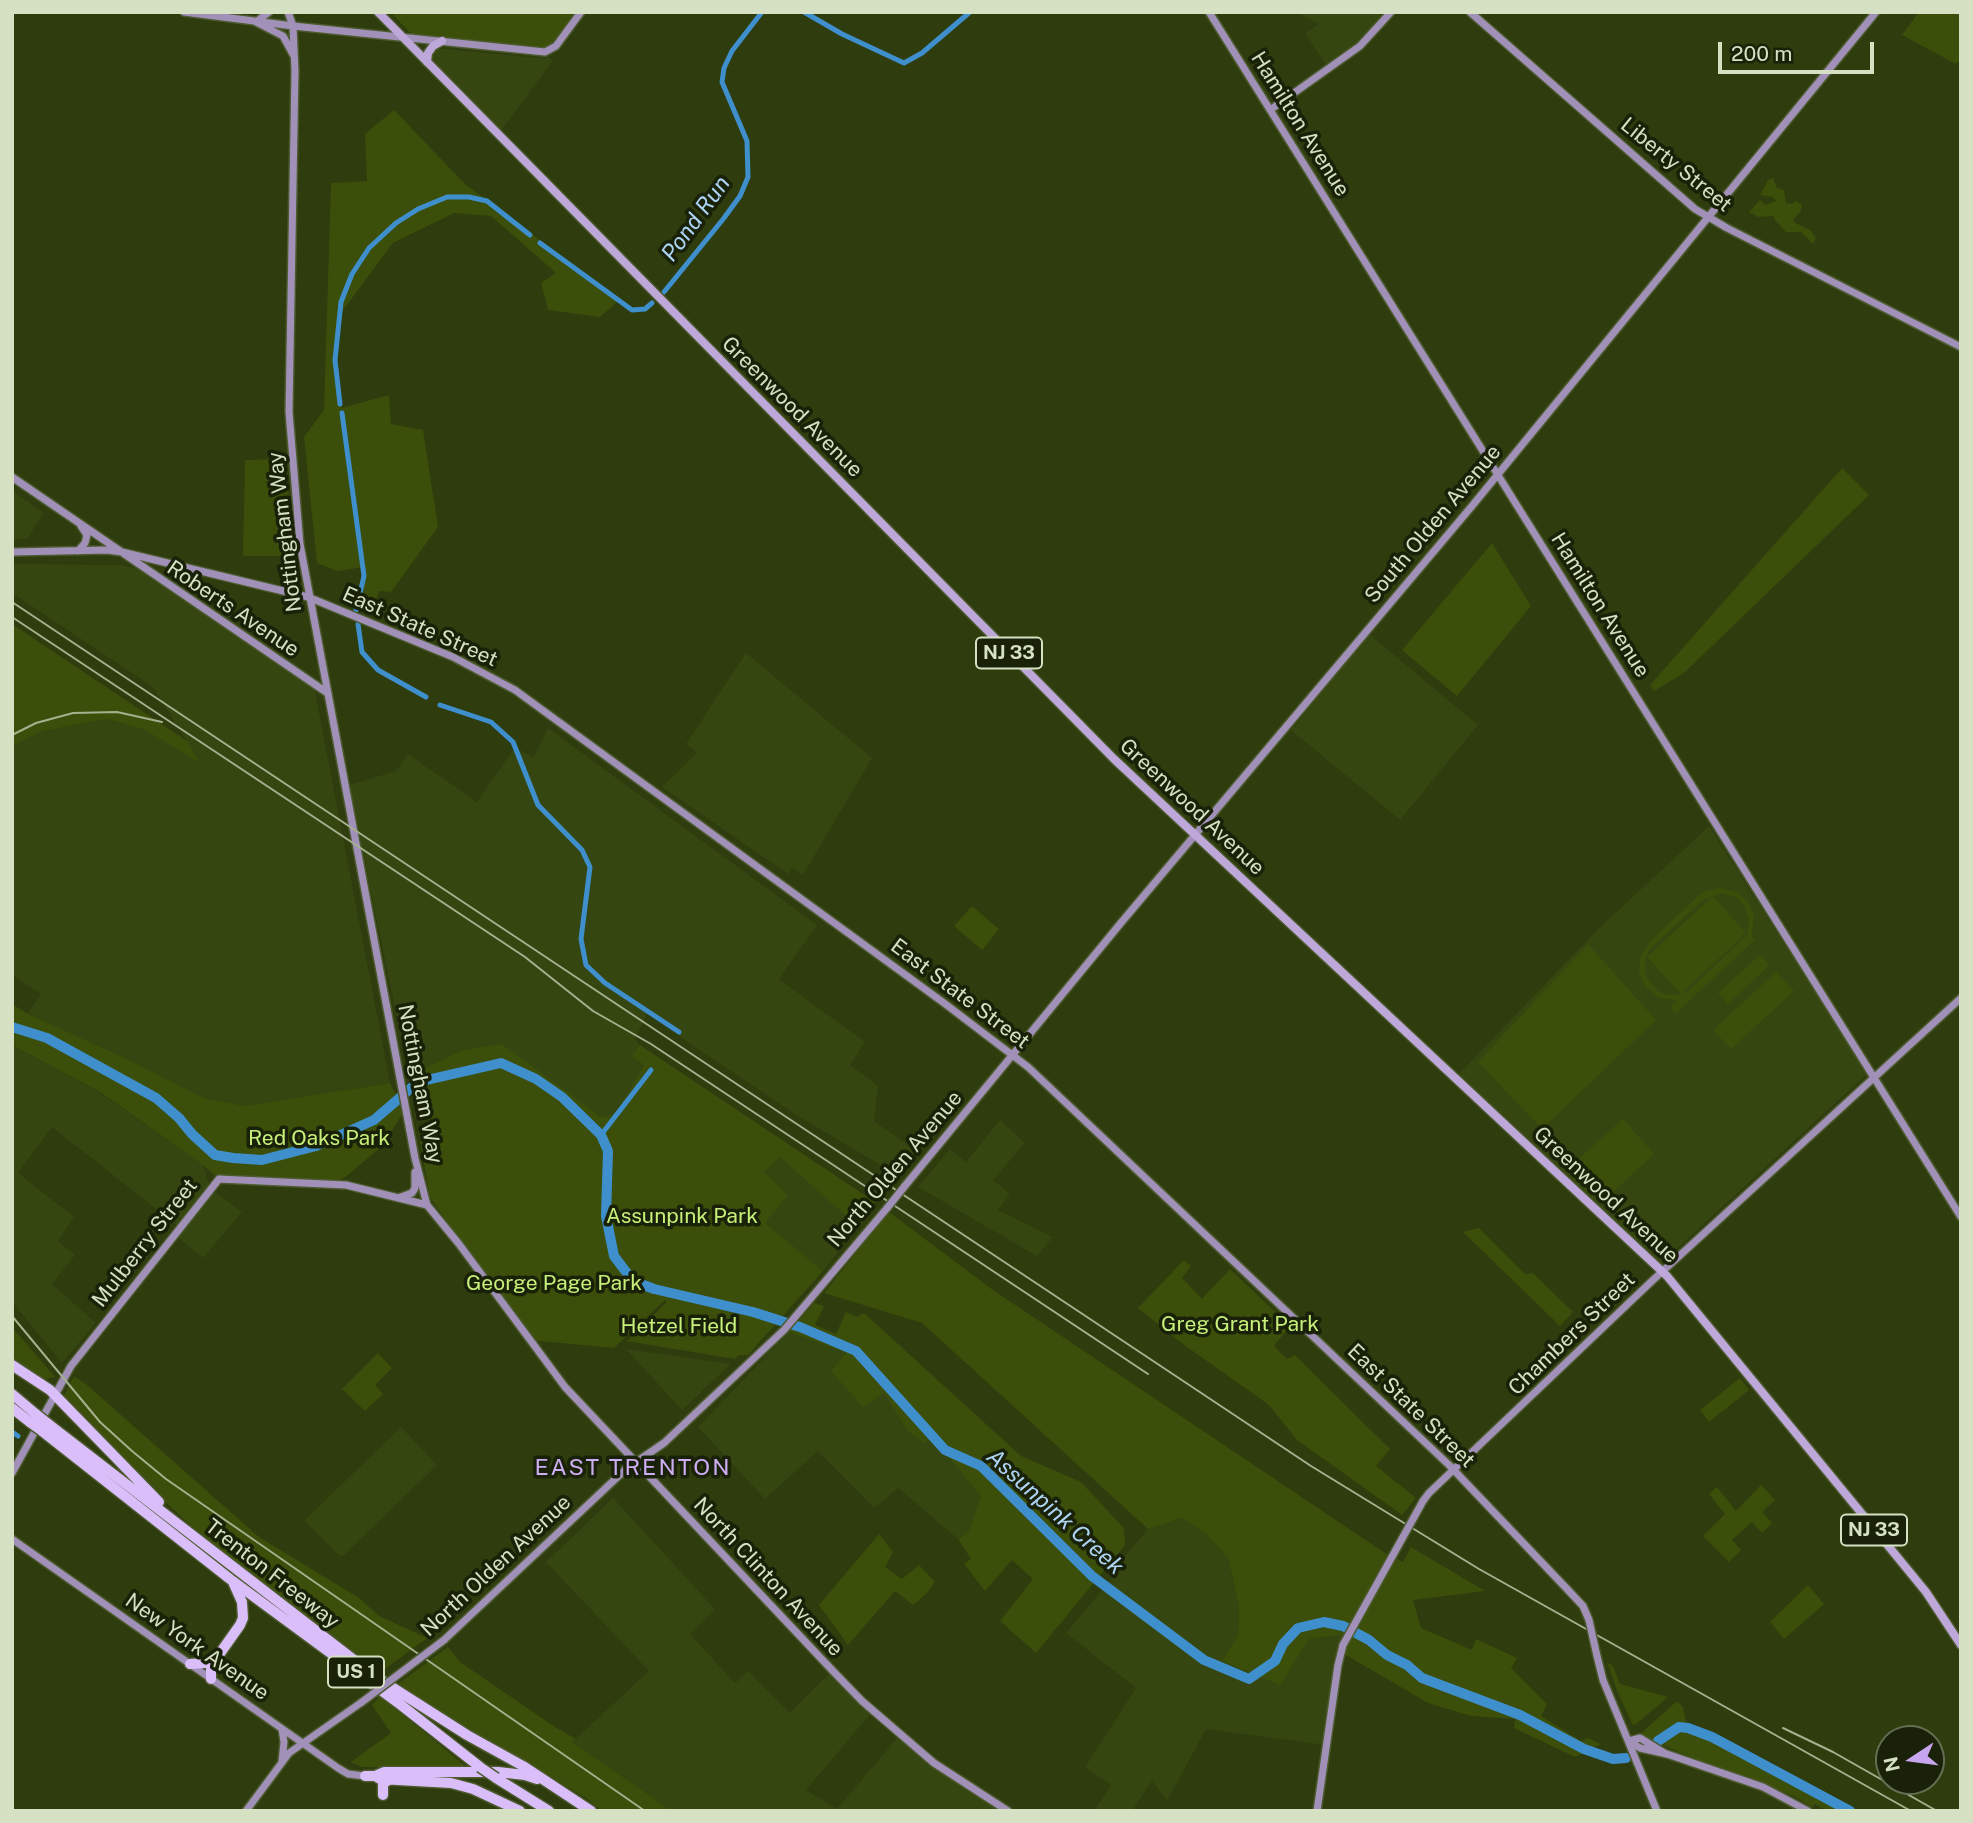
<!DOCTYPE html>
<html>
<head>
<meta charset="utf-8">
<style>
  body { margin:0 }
  #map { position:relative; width:1973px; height:1823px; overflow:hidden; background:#2e3c0e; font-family:"Public Sans",sans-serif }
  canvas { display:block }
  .frame { position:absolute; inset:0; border:14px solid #d5e1c2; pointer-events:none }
  .north { position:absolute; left:1875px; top:1725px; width:70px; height:70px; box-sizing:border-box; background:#192108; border:2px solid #646e52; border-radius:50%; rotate:257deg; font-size:19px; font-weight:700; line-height:28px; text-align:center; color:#d5e1c2 }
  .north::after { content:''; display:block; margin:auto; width:24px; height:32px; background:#c7a6ef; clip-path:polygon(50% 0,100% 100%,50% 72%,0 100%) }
  .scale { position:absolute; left:1718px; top:42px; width:156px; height:32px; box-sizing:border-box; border:4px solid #d5e1c2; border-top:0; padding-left:9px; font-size:21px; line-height:24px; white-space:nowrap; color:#d5e1c2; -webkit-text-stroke:5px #192108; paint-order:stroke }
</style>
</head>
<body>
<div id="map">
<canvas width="1973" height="1823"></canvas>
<div class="frame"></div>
<div class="north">N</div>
<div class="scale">200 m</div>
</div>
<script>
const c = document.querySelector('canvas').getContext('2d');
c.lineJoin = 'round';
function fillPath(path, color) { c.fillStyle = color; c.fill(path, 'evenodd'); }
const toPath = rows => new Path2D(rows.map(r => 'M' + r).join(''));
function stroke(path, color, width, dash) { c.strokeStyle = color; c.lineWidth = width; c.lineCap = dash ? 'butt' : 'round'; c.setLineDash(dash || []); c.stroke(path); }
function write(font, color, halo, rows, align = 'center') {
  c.font = font + ' "Public Sans",sans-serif'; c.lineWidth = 7; c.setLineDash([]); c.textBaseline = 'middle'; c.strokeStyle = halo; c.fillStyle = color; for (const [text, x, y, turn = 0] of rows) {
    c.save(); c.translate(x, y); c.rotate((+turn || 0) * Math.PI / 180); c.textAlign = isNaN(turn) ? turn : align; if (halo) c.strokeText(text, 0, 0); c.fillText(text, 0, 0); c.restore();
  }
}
const built = toPath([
  [1296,12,1387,12,1364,37,1327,66,1305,33,1319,24],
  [436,48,539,58,550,57,552,62,500,132,431,60,430,53],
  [12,491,44,513,27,539,12,539],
  [12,564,121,565,146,571,314,686,390,1083,244,1106,204,1098,123,1057,27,1014,41,994,12,975,12,746,42,731,108,719,145,730,199,761,153,687,12,593],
  [1369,634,1478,725,1400,820,1291,730],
  [746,653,872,758,803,875,793,868,788,874,662,787,697,753,686,744],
  [548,728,817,925,779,979,865,1042,850,1065,878,1086,874,1121,917,1151,897,1175,795,1114,686,1041,648,1012,635,1039,640,1045,633,1056,645,1065,617,1111,620,1113,600,1117,502,1044,462,1050,423,1069,408,1071,349,785,396,771,408,754,477,802,515,747,533,758],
  [1709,826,1867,1074,1660,1264,1458,1075,1596,931],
  [12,1045,99,1092,203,1165,210,1188,242,1212,203,1258,174,1234,179,1227,52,1127,18,1173,74,1217,58,1241,75,1255,52,1284,96,1323,62,1363,12,1302],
  [1000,1120,1025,1143,993,1180,1010,1194,998,1210,1053,1237,1037,1256,918,1187,950,1149,966,1162],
  [780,1156,856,1225,856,1230,823,1271,764,1223,764,1173],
  [789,1332,846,1353,832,1371,863,1406,884,1393,896,1411,951,1460,982,1496,969,1531,958,1539,898,1488,874,1508,818,1451,765,1499,698,1427],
  [626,1349,731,1364,682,1410],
  [401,1427,437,1465,343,1556,340,1556,306,1522,306,1519],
  [613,1498,715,1609,690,1634,735,1683,748,1671,790,1713,832,1671,872,1712,806,1790,837,1809,899,1736,1011,1811,672,1811,572,1742,649,1671,546,1562],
  [1182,1518,1206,1534,1228,1558,1239,1607,1238,1635,1223,1660,1309,1639,1343,1635,1350,1640,1344,1654,1326,1745,1206,1729,1167,1801,1152,1781,1132,1811,1094,1811,1111,1785,1085,1767,1136,1688,1066,1633,1108,1583,1125,1556,1148,1529]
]);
const green = toPath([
  [390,12,579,12,548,54,418,41],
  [1919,12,1961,12,1961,59,1956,64,1902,35],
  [394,110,465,184,619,300,600,317,548,310,541,283,556,273,491,216,454,213,393,243,341,313,334,365,342,408,389,395,391,424,423,430,438,527,391,592,379,591,372,611,356,605,365,567,337,571,317,563,304,437,324,410,331,183,367,181,365,134],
  [1773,178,1777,188,1784,190,1786,203,1792,204,1796,201,1802,205,1800,213,1794,218,1794,222,1811,231,1816,238,1813,244,1801,232,1786,232,1775,220,1773,216,1758,217,1749,212,1760,200,1765,205,1776,201,1773,197,1760,195,1768,180],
  [285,459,295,556,243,556,245,460],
  [1842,468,1869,495,1684,673,1654,691,1650,685],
  [1492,543,1531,606,1457,696,1402,650],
  [12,624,187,741,200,763,145,730,108,719,42,731,12,746],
  [1720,888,1739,893,1749,903,1754,916,1752,936,1755,940,1676,1013,1670,1007,1677,1000,1659,998,1645,986,1639,972,1640,958,1649,942,1698,896,1706,891],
  [1721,893,1737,898,1744,905,1749,921,1747,935,1689,990,1681,994,1746,933,1713,896,1647,957,1681,994,1669,995,1659,992,1649,981,1645,972,1645,959,1649,950,1703,900],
  [972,906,999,929,982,950,954,926],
  [1588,944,1656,1020,1542,1129,1478,1062],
  [1760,955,1770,965,1728,1004,1718,993],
  [1776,972,1794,991,1731,1049,1713,1030],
  [12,1004,28,1014,123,1057,204,1098,244,1106,390,1083,395,1093,407,1094,406,1108,383,1145,347,1176,331,1185,219,1179,203,1165,100,1092,12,1045],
  [502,1044,601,1117,619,1113,617,1111,644,1065,632,1056,640,1045,875,1202,856,1225,780,1157,764,1172,788,1195,765,1223,823,1271,748,1355,739,1355,735,1359,627,1341,666,1303,665,1300,614,1348,529,1340,430,1197,420,1141,436,1136,428,1098,413,1100,408,1071,423,1069,462,1050],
  [1623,1119,1654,1154,1600,1204,1565,1171],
  [889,1212,993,1290,1385,1553,1403,1562,1411,1547,1485,1591,1413,1600,1421,1628,1472,1650,1476,1639,1517,1658,1511,1668,1547,1704,1541,1716,1581,1741,1588,1738,1601,1744,1575,1757,1514,1728,1515,1719,1471,1716,1428,1703,1344,1654,1349,1641,1342,1635,1309,1639,1280,1685,1222,1661,1238,1635,1239,1607,1228,1558,1206,1534,1182,1518,1148,1529,922,1323,824,1293],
  [1479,1228,1525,1274,1533,1273,1573,1312,1560,1326,1463,1232],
  [1184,1260,1191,1266,1182,1278,1202,1299,1230,1269,1290,1326,1274,1346,1287,1359,1295,1355,1390,1449,1376,1466,1416,1498,1402,1515,1297,1440,1269,1405,1180,1342,1138,1308],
  [814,1303,824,1306,815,1325,836,1334,846,1312,857,1317,864,1313,1021,1456,1081,1482,1124,1528,1125,1545,1036,1653,1000,1621,1033,1579,1012,1560,985,1591,964,1564,971,1559,958,1539,969,1531,981,1496,951,1460,929,1440,924,1443,908,1431,884,1393,863,1407,831,1371,846,1353,789,1332],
  [12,1327,55,1377,45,1379,12,1359],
  [378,1353,392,1368,375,1385,383,1394,365,1411,342,1389],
  [74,1376,87,1385,259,1537,359,1598,379,1616,427,1638,381,1672,216,1549,160,1497,63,1397],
  [1740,1378,1749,1390,1709,1422,1700,1410],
  [1761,1485,1775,1500,1762,1512,1772,1523,1762,1533,1752,1522,1732,1540,1741,1550,1729,1562,1703,1536,1725,1514,1709,1494,1717,1487,1736,1511],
  [879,1534,893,1552,885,1567,902,1579,919,1565,935,1582,926,1594,913,1605,895,1591,848,1645,819,1605],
  [1808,1585,1824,1604,1784,1639,1770,1622],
  [448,1647,460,1662,558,1729,576,1739,572,1742,672,1811,602,1811,586,1798,395,1686],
  [1607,1662,1613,1666,1620,1684,1668,1697,1635,1725,1633,1725,1617,1691],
  [380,1696,469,1769,362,1767,351,1762,391,1733,372,1705],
  [1677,1701,1683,1707,1686,1722,1711,1732,1832,1799,1857,1811,1827,1811,1815,1804,1812,1807,1794,1796,1686,1755,1639,1735]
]);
const canal = toPath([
  [804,12,842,34,904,63,922,53,970,12],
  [540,243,632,310,645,309,652,303],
  [664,292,724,218,740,196,748,177,747,141,722,82,724,68,732,51,762,12],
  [340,404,335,360,341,302,352,274,369,248,396,223,418,209,447,197,469,197,487,201,530,235],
  [342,413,364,576,356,610],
  [358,624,362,652,378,670,426,697],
  [440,705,491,722,513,742,538,805,582,850,590,867,581,939,586,965,605,983,679,1032],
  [601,1135,651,1070],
  [12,1432,18,1436]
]);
const river = toPath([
  [12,1027,47,1038,156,1098,179,1118,192,1134,215,1155,233,1158,262,1160,316,1146,374,1120,418,1082,501,1063,536,1079,562,1097,601,1135,608,1151,606,1216,614,1256,633,1281,654,1289,753,1312,800,1327,856,1351,945,1450,981,1466,1092,1576,1204,1660,1249,1679,1275,1661,1283,1644,1298,1628,1324,1622,1343,1626,1369,1640,1387,1655,1407,1665,1422,1678,1520,1715,1584,1749,1613,1759,1626,1758],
  [1658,1741,1679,1727,1688,1728,1712,1737,1850,1811]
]);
const secondary = toPath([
  [184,12,293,26,545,52,556,46,581,12],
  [269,12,256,22,283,36,294,56],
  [288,12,293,26,295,71,289,412,300,544,415,1158,427,1205,459,1244,565,1387,832,1670,862,1701,934,1763,1008,1811],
  [1209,12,1961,1217],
  [1470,12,1695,209,1727,228,1961,347],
  [1270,110,1360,46,1391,12],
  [12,477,326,692],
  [78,551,85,543,87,535,81,526],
  [12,552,107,550,122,552,308,597,453,657,515,690,944,1003,1028,1067,1449,1465,1568,1590,1583,1606,1589,1620],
  [904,1187,1120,924,1472,506,1876,12],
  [398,1198,412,1193,415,1188,415,1172],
  [12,1473,71,1366,219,1179,346,1185,427,1205],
  [1423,1501,1429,1493,1653,1280,1961,998],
  [12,1539,338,1768,348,1774,365,1776],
  [444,1640,626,1469,664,1443,784,1330,888,1207],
  [1597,1656,1603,1680,1657,1811],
  [282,1729,284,1742,282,1761],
  [1629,1741,1640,1748,1667,1754,1763,1787,1808,1811],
  [1629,1741,1640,1738,1666,1754],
  [246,1811,289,1753,362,1702],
  [1317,1811,1338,1665,1343,1645]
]);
const primary = toPath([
  [378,12,1114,759,1667,1276,1926,1592,1961,1645],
  [427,62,428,53,433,46,442,41]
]);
const highway = toPath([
  [12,1365,50,1390,159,1502],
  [12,1394,37,1415],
  [12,1408,31,1423],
  [47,1423,376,1677,467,1735,523,1766,591,1811],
  [42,1431,230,1579,401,1705,480,1767],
  [190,1664,205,1663,215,1659],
  [211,1679,211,1666,240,1625,243,1618,242,1602,233,1582],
  [365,1776,375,1776,380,1779,451,1783,473,1789,520,1811],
  [375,1776,384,1772,498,1772,525,1775,537,1779],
  [496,1778,549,1811],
  [383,1795,383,1783,391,1779]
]);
const rail = toPath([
  [12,602,1311,1466,1479,1569,1911,1811],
  [12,617,525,957,593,1011,651,1044,1148,1374],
  [12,735,36,723,73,713,117,712,162,722],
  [12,1316,100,1422,132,1451,166,1479,645,1811],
  [1783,1728,1833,1752,1937,1811]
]);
const secondaryBridge = toPath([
  [888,1207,904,1187],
  [1589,1620,1597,1656],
  [1343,1645,1423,1501],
  [362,1702,444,1640]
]);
const highwayBridge = toPath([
  [37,1415,47,1423],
  [31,1423,42,1431],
  [480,1767,496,1778]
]);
const shields = [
  [1009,653,66],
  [1874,1530,66],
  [356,1672,56]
];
const shieldNames = [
  ["NJ 33",1009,653],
  ["NJ 33",1874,1530],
  ["US 1",356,1672]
];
const streetNames = [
  ["Hamilton Avenue",1300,124,58],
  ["Liberty Street",1676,165,39],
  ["Greenwood Avenue",792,407,45],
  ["South Olden Avenue",1433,524,-50],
  ["Nottingham Way",285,532,-97],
  ["Hamilton Avenue",1600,605,58],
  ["Roberts Avenue",233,609,34],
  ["East State Street",420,627,24],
  ["Greenwood Avenue",1192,807,43],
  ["East State Street",960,994,37],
  ["Nottingham Way",420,1084,79],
  ["North Olden Avenue",895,1169,-50],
  ["Greenwood Avenue",1606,1195,43],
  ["Mulberry Street",145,1243,-52],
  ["Chambers Street",1572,1334,-44],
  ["East State Street",1411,1406,44],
  ["North Olden Avenue",496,1566,-43],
  ["Trenton Freeway",272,1574,38],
  ["North Clinton Avenue",768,1577,47],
  ["New York Avenue",197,1647,35]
];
const parkNames = [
  ["Red Oaks Park",319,1139],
  ["Assunpink Park",682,1217],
  ["George Page Park",554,1284],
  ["Greg Grant Park",1240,1325],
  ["Hetzel Field",679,1327]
];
const waterNames = [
  ["Pond Run",696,219,-54],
  ["Assunpink Creek",1055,1512,42]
];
const neighbourhoodNames = [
  ["EAST TRENTON",633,1468]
];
fillPath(built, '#354611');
fillPath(green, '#3b4f0a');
stroke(canal, '#3f8fcd', 5);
stroke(river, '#3f8fcd', 10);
stroke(secondary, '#4c5a2e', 10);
stroke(primary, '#4c5a2e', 11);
stroke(highway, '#4c5a2e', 13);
stroke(secondary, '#a190b7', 7);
stroke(primary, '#bea8da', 8);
stroke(highway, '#d9befa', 10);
stroke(rail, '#a5b18e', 2);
stroke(secondaryBridge, '#4c5a2e', 10, []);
stroke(highwayBridge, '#4c5a2e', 13, []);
stroke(secondaryBridge, '#a190b7', 7);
stroke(highwayBridge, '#d9befa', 10);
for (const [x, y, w] of shields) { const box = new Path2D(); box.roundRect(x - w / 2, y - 15.5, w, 31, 5); c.fillStyle = '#192108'; c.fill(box); stroke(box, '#d5e1c2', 2); }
write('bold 19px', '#d5e1c2', null, shieldNames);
write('21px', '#d5e1c2', '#192108', streetNames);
write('21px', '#c7ef7a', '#192108', parkNames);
write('italic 23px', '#add3f3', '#192108', waterNames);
c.letterSpacing = '2px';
write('23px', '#cdaef3', '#192108', neighbourhoodNames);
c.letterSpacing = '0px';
</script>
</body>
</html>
